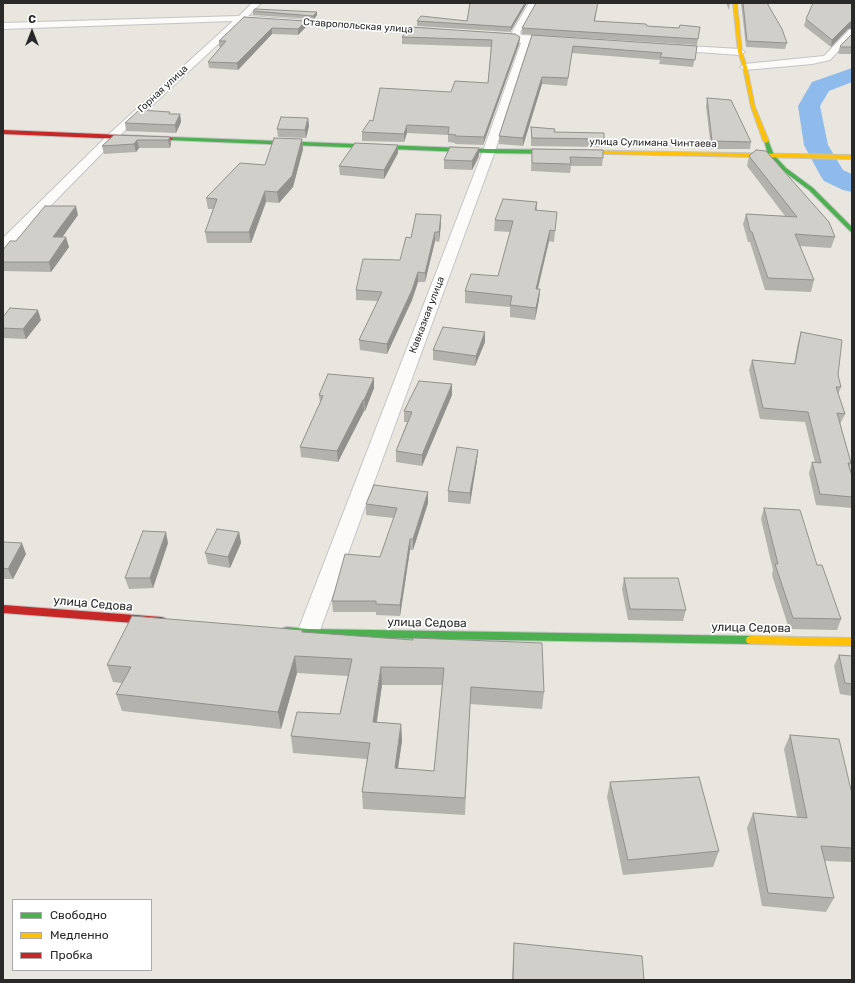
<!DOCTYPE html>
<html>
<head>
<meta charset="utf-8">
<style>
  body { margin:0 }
  #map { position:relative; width:855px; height:983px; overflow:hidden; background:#e8e6de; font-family:Rubik,sans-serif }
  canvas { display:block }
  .frame { position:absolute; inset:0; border:4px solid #292929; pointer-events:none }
  .legend { position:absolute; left:12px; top:899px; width:140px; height:72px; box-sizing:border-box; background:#fff; border:1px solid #a9a9a9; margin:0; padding:5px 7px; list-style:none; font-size:12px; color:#292929 }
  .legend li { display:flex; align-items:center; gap:8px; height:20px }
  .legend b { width:20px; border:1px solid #a9a9a9 }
  .north { position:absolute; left:12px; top:12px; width:40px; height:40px; -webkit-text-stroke:3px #fff; paint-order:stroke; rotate:0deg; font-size:11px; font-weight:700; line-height:16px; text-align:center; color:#292929 }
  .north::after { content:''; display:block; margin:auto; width:14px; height:18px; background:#292929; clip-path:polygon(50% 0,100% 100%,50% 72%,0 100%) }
</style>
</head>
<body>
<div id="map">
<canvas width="855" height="983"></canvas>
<div class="frame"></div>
<ul class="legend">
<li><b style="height:5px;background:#4caf50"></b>Свободно</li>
<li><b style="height:5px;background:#ffc107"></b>Медленно</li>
<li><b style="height:5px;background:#c62828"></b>Пробка</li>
</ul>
<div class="north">С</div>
</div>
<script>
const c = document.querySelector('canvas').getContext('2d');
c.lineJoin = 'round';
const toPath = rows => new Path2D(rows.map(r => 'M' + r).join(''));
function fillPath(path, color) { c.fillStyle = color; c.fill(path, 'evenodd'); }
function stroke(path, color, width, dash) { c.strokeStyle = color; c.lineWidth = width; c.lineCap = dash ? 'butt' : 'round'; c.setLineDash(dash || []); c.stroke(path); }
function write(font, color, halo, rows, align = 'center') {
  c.font = font + ' Rubik,sans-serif'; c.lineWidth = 3.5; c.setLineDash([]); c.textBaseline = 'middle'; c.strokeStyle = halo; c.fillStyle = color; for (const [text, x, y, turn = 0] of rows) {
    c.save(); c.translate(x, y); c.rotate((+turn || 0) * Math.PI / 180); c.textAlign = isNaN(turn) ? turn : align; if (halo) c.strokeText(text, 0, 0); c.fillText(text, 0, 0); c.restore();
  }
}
const river = toPath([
  [852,68,852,82,829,91,820,106,828,145,843,170,852,174,852,192,843,190,824,181,820,175,804,145,798,106,812,82,852,68]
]);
const street = toPath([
  [252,3,261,3,248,16,433,29,437,32,433,35,243,21,117,138,8,249,3,250,3,238,109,134,233,21,3,29,3,23,239,16,252,3],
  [529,3,537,3,520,32,521,35,557,37,561,40,557,43,530,41,495,151,319,633,316,639,308,642,300,639,297,633,483,151,521,43,515,40,494,39,490,36,494,33,513,35,512,32,529,3],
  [852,29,852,37,830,60,812,64,745,70,740,67,745,64,824,56,849,30,852,29],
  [671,45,740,49,745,52,740,55,668,50,667,48,671,45]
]);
const fast = toPath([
  [170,137,489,149,561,150,564,152,561,154,489,153,168,140,168,138,170,137],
  [764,140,768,140,774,155,786,168,813,188,852,227,852,232,850,231,809,190,782,170,768,155,764,140],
  [287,627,308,629,751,636,755,637,756,640,755,643,751,644,308,637,283,634,282,631,283,628,287,627]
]);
const slow = toPath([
  [733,3,737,3,742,52,747,67,755,107,769,141,766,143,763,141,751,107,743,67,738,52,733,3],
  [561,150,852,155,852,159,559,153,559,151,561,150],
  [751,636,852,638,852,646,751,644,747,643,746,640,747,637,751,636]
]);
const jam = toPath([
  [3,130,170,137,173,139,170,141,3,134,3,130],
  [3,605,161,617,165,618,166,621,165,624,161,625,3,613,3,605]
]);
const wall = toPath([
  [470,3,527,3,510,32,417,26,417,21,467,21],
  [726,3,730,3,729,10],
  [741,3,767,3,787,43,785,49,746,47],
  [852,3,852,28,848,29,831,47,804,26,806,19],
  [597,8,595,21,647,26,679,28,700,27,697,45,522,34,522,28],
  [253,11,317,15,314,19,253,15],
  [244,17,306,27,298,35,272,34,238,70,209,68,208,62,221,47,219,47,219,41],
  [852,34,852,54,840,54,838,53,840,46],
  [532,35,697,46,693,67,659,64,660,60,572,53,567,86,542,84,523,146,499,144,499,136],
  [402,37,520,37,519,44,483,145,455,144,455,143,448,142,448,135,407,133,404,142,362,141,362,132,373,121,451,92,488,83,491,47,402,44],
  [707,98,751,142,750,149,711,149,706,106],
  [180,114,181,122,176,133,126,131,125,123],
  [308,118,309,126,306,138,278,137,277,129],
  [531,127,554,132,604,139,603,147,531,146],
  [114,135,170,137,171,144,170,148,139,148,136,152,104,154,102,146],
  [302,139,303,149,293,187,279,203,266,202,251,243,207,243,205,232,213,209,208,209,206,198,265,165],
  [532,149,603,158,602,166,571,166,570,173,531,171],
  [398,153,384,179,340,175,339,166],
  [479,156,472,170,444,169,444,160],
  [749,156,835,237,831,248,799,246,814,280,811,292,765,290,750,242,748,242,743,224,746,214,785,216,747,166],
  [537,202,537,210,556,222,554,242,549,241,538,289,540,289,539,300,535,320,510,317,510,307,465,303,465,291,498,276,510,232,494,231,495,220],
  [78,215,62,237,69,247,51,272,3,271,3,250,16,241],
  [441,224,439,242,435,241,425,282,418,282,412,300,387,354,360,350,359,340,378,301,356,300,356,290,400,260,411,238],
  [3,317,41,320,26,339,3,338],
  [801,332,838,375,841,387,838,395,845,414,840,424,851,463,850,467,852,476,852,508,816,505,809,473,812,462,815,463,805,422,760,419,749,370,752,360,794,364,798,342],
  [485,342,475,366,433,360,433,350],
  [374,378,374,388,365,411,364,411,338,462,301,457,300,447,320,403,319,395],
  [452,395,422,466,396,462,396,451,407,422,404,422,404,411],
  [478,450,477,460,470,504,448,502,448,491],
  [428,492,428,503,413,550,410,550,400,616,376,615,376,612,333,612,332,601,380,557,394,518,366,515,366,504],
  [764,508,817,565,841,619,837,630,789,629,772,575,773,570,761,519],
  [239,532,241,543,230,568,208,564,205,553],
  [3,542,26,554,13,579,3,579],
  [168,543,153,588,129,589,125,578],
  [624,578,686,610,683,621,628,620,622,589],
  [302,630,303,632,544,692,542,709,470,704,465,815,363,809,362,792,367,759,293,753,291,736,340,714,348,676,297,673,281,729,122,711,116,694,122,683,113,682,107,665],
  [382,685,442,685,434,771,398,769,402,741,401,724,377,722],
  [839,655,852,656,852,696,840,694,834,666],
  [790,735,852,794,852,862,825,861,834,898,826,912,762,906,747,828,753,813,797,817,784,749],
  [610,782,719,851,713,867,623,875,607,797],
  [514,943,644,980,512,980,513,958]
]);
const shadedWall = toPath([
  [525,3,527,3,510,32,511,27],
  [317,12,317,15,314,19,313,16],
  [306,21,306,27,298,35,298,29],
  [850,22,852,22,852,28,848,29,831,47,832,40],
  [272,28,272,34,238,70,237,63],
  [520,37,519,44,483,145,484,137],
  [542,77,542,84,523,146,523,138],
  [180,114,181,122,176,133,175,125],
  [308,118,309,126,306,138,305,130],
  [407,125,407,133,404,142,404,134],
  [170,137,171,144,170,148,168,140],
  [302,139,303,149,293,187,279,203,277,192],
  [137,140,139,148,136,152,134,144],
  [398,145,398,153,384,179,384,170],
  [479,148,479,156,472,170,472,161],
  [265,191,266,202,251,243,249,232],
  [76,206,78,215,56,246,53,237],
  [441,215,441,224,439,242,439,232],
  [550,230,549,241,535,300,536,289],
  [435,232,435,241,425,282,425,273],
  [66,237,69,247,51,272,49,262],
  [418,272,418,282,412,300,387,354,387,344],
  [540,289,539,300,535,320,536,308],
  [38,310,41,320,26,339,23,329],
  [485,332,485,342,475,366,476,356],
  [374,378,374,388,365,411,364,400],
  [452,384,452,395,422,466,422,455],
  [363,400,364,411,338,462,337,451],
  [478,450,477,460,470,504,470,493],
  [428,492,428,503,413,550,413,539],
  [166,532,168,543,153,588,150,578],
  [239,532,241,543,230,568,228,557],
  [410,539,410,550,400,616,400,605],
  [22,543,26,554,13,579,8,569],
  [295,656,297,673,281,729,278,712],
  [381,667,382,685,374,739,373,722],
  [401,724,402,741,395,785,395,768]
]);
const building = toPath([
  [470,3,525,3,511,27,417,21,421,16,467,21,470,3],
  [536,3,598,3,594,21,646,24,647,26,679,28,680,25,700,27,698,39,522,28,536,3],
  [743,3,767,3,782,29,787,43,747,41,743,3],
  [813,3,852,3,852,22,850,22,832,40,806,19,813,3],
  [255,9,317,12,313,16,253,11,255,9],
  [244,17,306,21,298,29,272,28,237,63,208,62,226,41,219,41,244,17],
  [410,27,515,34,520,37,484,137,455,136,456,135,448,134,449,127,407,125,404,134,362,132,370,120,373,121,380,88,451,92,455,81,488,83,492,40,402,37,410,27],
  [852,34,852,47,841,47,840,46,852,34],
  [532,35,697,46,695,60,660,57,662,53,573,46,568,78,542,77,523,138,499,136,532,35],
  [707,98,731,100,751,142,712,141,707,98],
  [139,110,170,112,169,114,180,114,175,125,125,123,139,110],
  [281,117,308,118,305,130,277,129,281,117],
  [531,127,555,129,554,132,604,133,604,139,532,138,531,127],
  [114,135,170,137,168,140,137,140,134,144,102,146,114,135],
  [274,138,302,139,292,176,277,192,265,191,249,232,205,232,217,199,206,198,240,163,265,165,274,138],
  [355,143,398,145,384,170,339,166,355,143],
  [450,147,479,148,472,161,444,160,450,147],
  [532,149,603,150,603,158,570,157,571,164,532,163,532,149],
  [756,150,766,151,829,222,835,237,795,234,814,280,768,278,752,232,750,231,746,214,797,217,749,156,756,150],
  [503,199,537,202,535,210,557,212,555,231,550,230,536,289,540,289,536,308,510,305,512,296,465,291,471,274,498,276,513,221,495,220,503,199],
  [45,206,76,206,53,237,66,237,49,262,3,262,3,250,10,241,16,241,45,206],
  [416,214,441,215,439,232,435,232,425,273,418,272,412,290,387,344,359,340,382,292,356,290,363,259,400,260,406,237,411,238,416,214],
  [10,308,38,310,23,329,3,328,3,317,10,308],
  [443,327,485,332,476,356,433,350,443,327],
  [801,332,842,340,838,375,841,387,836,387,845,414,837,413,851,463,848,463,852,476,852,497,820,494,812,462,821,463,808,412,763,408,752,360,795,364,801,332],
  [328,374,374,378,364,400,363,400,337,451,300,447,323,396,319,395,328,374],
  [419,381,452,384,422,455,396,451,412,412,404,411,419,381],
  [457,447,478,450,470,493,448,491,457,447],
  [374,485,428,492,413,539,410,539,400,605,376,604,376,601,332,601,345,554,380,557,397,508,366,504,374,485],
  [764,508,800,510,817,565,822,565,841,619,793,618,775,564,778,564,764,508],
  [217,529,239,532,228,557,205,553,217,529],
  [143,531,166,532,150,578,125,578,143,531],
  [3,542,22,543,8,569,3,568,3,542],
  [624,578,678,578,686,610,630,609,624,578],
  [132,616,302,630,302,632,413,640,413,638,542,643,544,692,471,687,465,798,362,792,370,743,291,736,297,712,340,714,352,659,295,656,278,712,116,694,131,667,107,665,132,616],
  [381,667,444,668,434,771,395,768,401,724,373,722,381,667],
  [839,655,852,656,852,684,845,683,839,655],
  [790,735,839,739,852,794,852,848,821,846,834,898,768,893,753,813,807,818,790,735],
  [699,777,719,851,628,860,610,782,699,777],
  [514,943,642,956,644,980,513,980,514,943]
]);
const farStreetnames = [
  ["Ставропольская улица",358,26,4],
  ["Горная улица",163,89,-43],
  ["улица Сулимана Чинтаева",653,143,1],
  ["Кавказкая улица",427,315,-69]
];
const streetNames = [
  ["улица Седова",93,604,5],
  ["улица Седова",427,623,1],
  ["улица Седова",751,628,1]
];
fillPath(river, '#8ebbec');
stroke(street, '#c5c4c4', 2);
stroke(fast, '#c5c4c4', 2);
stroke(slow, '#c5c4c4', 2);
stroke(jam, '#c5c4c4', 2);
fillPath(street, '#fcfbfa');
fillPath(fast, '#4caf50');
fillPath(slow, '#ffc107');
fillPath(jam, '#c62828');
fillPath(wall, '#b3b2ad');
fillPath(shadedWall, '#92918d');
fillPath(building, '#d0cfc9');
stroke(building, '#92918d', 1);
write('10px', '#292929', '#fff', farStreetnames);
write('12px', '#292929', '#fff', streetNames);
</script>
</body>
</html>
